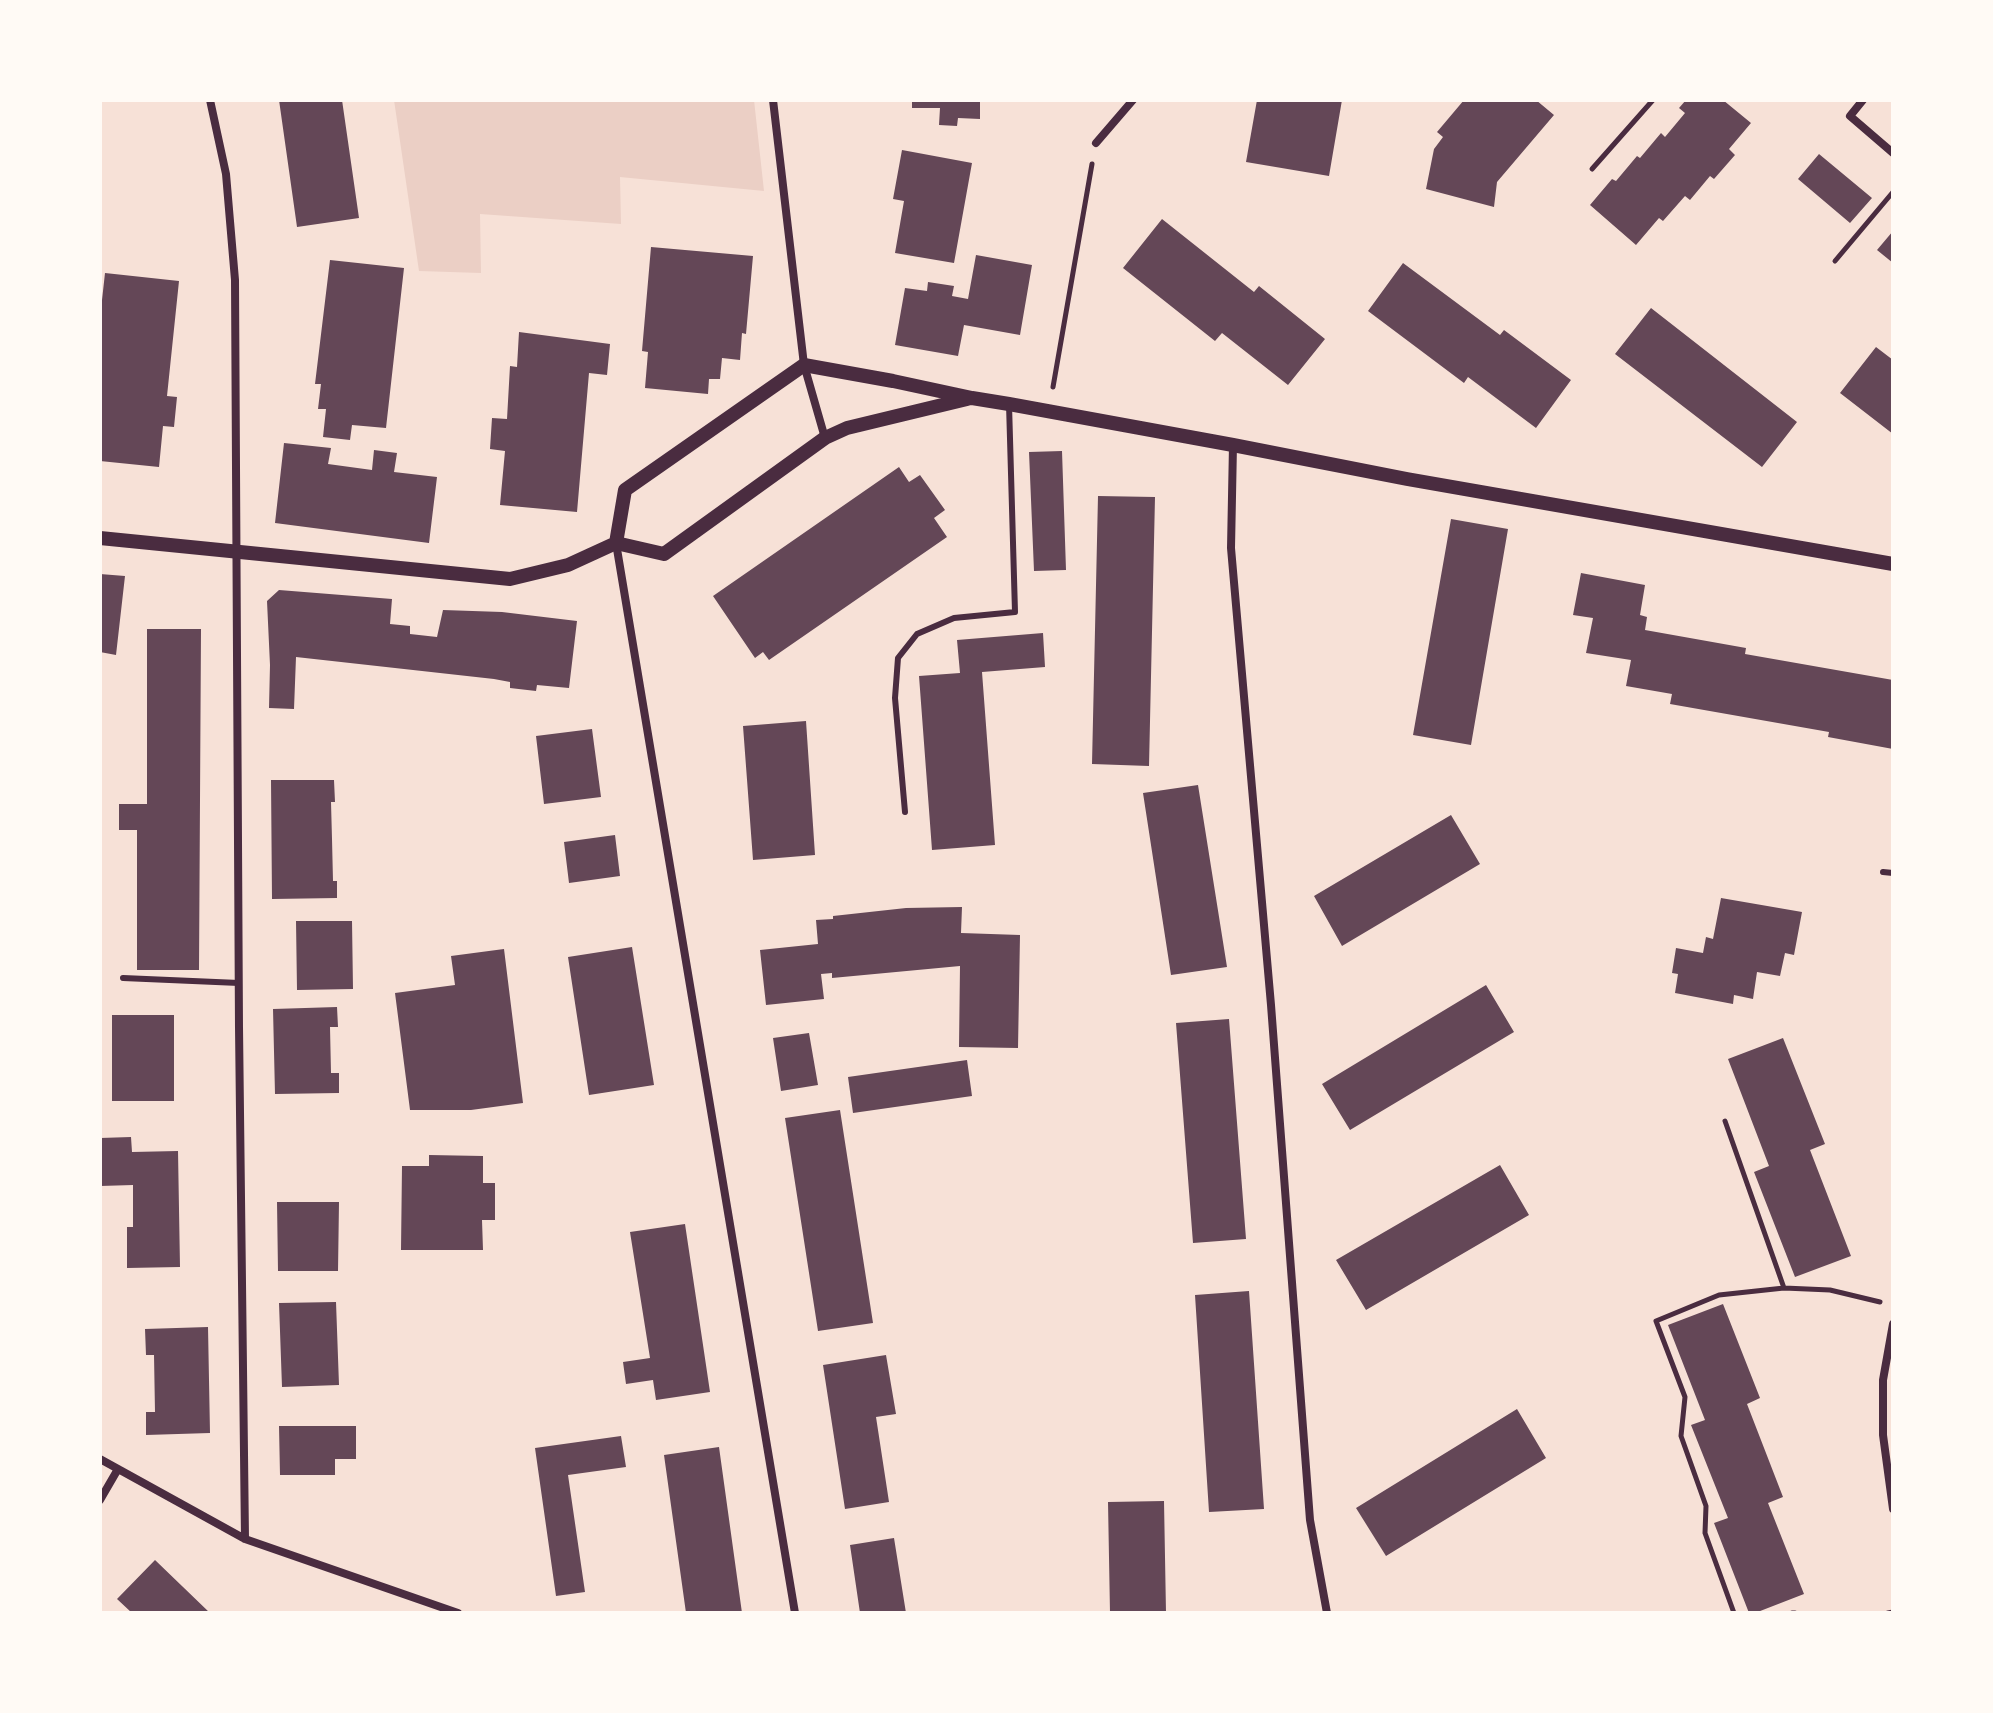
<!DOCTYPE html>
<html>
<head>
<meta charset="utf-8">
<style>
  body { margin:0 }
  #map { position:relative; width:1993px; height:1713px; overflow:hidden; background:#f7e1d7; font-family:Spectral,serif }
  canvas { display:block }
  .frame { position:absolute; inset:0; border:102px solid #fffaf5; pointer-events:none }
</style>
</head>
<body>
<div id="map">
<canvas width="1993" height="1713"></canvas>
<div class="frame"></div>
</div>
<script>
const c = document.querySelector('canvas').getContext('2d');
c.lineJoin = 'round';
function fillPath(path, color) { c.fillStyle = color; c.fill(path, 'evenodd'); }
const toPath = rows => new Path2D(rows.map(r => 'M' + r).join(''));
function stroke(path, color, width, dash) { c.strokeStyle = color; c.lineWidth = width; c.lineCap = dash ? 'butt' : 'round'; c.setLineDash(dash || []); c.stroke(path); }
const green = toPath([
  [394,100,754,100,764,191,620,177,621,224,480,214,481,273,419,271]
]);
const building = toPath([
  [279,100,342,100,359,218,297,227],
  [912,100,980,100,980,119,958,118,957,126,939,125,940,108,912,108],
  [1257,100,1342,100,1329,176,1246,162],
  [1464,100,1536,100,1554,115,1497,182,1494,207,1426,189,1434,149,1443,137,1437,132],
  [1686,100,1723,100,1751,123,1729,149,1735,155,1714,179,1710,176,1690,200,1685,196,1663,221,1659,218,1636,245,1590,205,1612,179,1616,181,1637,156,1640,158,1661,133,1665,137,1685,113,1679,108],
  [902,150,972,163,954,263,895,253,904,201,893,199],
  [1819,154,1872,198,1850,223,1798,179],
  [1162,219,1254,292,1259,286,1325,339,1288,385,1222,333,1215,341,1123,268],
  [1893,231,1893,263,1877,250],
  [651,247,753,256,746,334,742,333,740,360,722,358,720,379,709,379,708,394,645,388,648,352,642,351],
  [976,255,1032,265,1020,335,964,325,958,356,895,345,905,288,927,291,928,282,954,286,952,296,968,299],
  [330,260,404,268,386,428,352,425,350,440,323,437,326,409,318,409,321,384,315,384],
  [1403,263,1500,335,1504,330,1571,380,1536,428,1468,377,1464,383,1368,311],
  [105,273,179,281,167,396,177,397,174,427,163,426,159,467,100,461,100,318],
  [1651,308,1797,422,1762,467,1615,354],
  [519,332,610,344,607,375,589,373,577,512,500,505,505,451,490,449,492,418,507,419,510,366,517,367],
  [1876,347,1893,360,1893,434,1840,393],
  [284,443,331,448,328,464,372,470,374,450,397,453,394,472,437,477,429,543,275,523],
  [1062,451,1066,570,1034,571,1029,452],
  [899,467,909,482,920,475,945,510,934,518,947,537,769,660,763,652,755,658,713,596],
  [1098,496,1155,497,1149,766,1092,764],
  [1451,519,1508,529,1471,745,1413,735],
  [1581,573,1645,585,1640,615,1647,617,1645,630,1746,648,1745,654,1893,680,1893,749,1828,737,1829,732,1670,704,1672,694,1626,686,1631,660,1586,653,1593,618,1573,615],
  [100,574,125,576,116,655,100,652],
  [279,590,392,599,390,624,410,626,410,634,437,637,443,610,502,612,577,621,569,688,537,685,536,691,510,688,510,682,494,679,296,657,294,709,269,708,270,665,267,601],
  [147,629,201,629,199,970,137,970,137,830,119,830,119,804,147,804],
  [1043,633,1045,667,982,672,995,845,932,850,919,676,960,673,957,640],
  [806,721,815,855,753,860,743,726],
  [592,729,601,797,544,804,536,736],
  [271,780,334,780,335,802,331,802,332,839,333,881,337,881,337,898,272,899],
  [1198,785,1227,967,1171,975,1143,793],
  [1451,815,1480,864,1342,946,1314,896],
  [615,835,620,876,569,883,564,842],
  [1721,898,1802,912,1794,955,1785,953,1780,976,1757,972,1753,999,1734,995,1733,1004,1675,993,1678,974,1672,973,1676,948,1703,953,1706,937,1713,939],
  [962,907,961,933,1020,935,1018,1048,959,1047,960,966,832,978,832,973,821,974,824,999,766,1005,760,950,818,944,816,920,833,919,833,916,906,908],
  [296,921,352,921,353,989,297,990],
  [632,947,654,1085,589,1095,568,957],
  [504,949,523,1103,471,1110,410,1110,395,993,455,985,451,956],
  [1486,985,1514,1032,1350,1130,1322,1084],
  [337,1007,338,1027,330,1027,331,1073,339,1073,339,1093,275,1094,273,1009],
  [112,1015,174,1015,174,1101,112,1101],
  [1229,1019,1246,1239,1193,1243,1176,1023],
  [809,1033,818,1085,781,1091,773,1038],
  [1783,1038,1825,1144,1810,1150,1851,1256,1795,1277,1754,1172,1769,1166,1728,1059],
  [967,1060,972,1096,853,1113,848,1077],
  [840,1110,873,1323,818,1331,785,1118],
  [131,1137,132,1152,178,1151,180,1267,127,1268,127,1227,133,1227,133,1185,100,1186,100,1138],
  [429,1155,483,1156,483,1183,495,1183,495,1220,482,1220,483,1250,401,1250,402,1166,429,1166],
  [1500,1165,1529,1215,1366,1310,1336,1260],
  [277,1202,339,1202,338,1271,278,1271],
  [685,1224,710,1392,656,1400,653,1380,626,1384,623,1362,650,1358,630,1232],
  [1249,1291,1264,1509,1209,1512,1195,1295],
  [336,1302,339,1385,282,1387,279,1303],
  [1723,1304,1760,1398,1747,1404,1783,1497,1768,1503,1804,1594,1755,1613,1749,1613,1714,1523,1728,1518,1691,1425,1705,1420,1668,1325],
  [208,1327,210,1433,146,1435,146,1412,155,1412,154,1355,146,1355,145,1329],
  [886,1355,896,1414,876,1417,889,1502,845,1509,823,1365],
  [1517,1409,1546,1458,1386,1556,1356,1508],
  [279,1426,356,1426,356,1459,335,1459,335,1475,280,1475],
  [621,1436,626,1467,568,1475,585,1592,556,1596,535,1448],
  [719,1447,742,1613,686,1613,664,1455],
  [1164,1501,1166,1613,1110,1613,1108,1502],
  [894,1538,906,1613,860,1613,850,1545],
  [155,1560,210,1613,132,1613,117,1599]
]);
const path = toPath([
  [1592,169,1653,100],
  [1835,261,1893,192],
  [1053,387,1092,164],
  [1725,1121,1784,1288],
  [1734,1613,1705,1533,1706,1506,1681,1436,1685,1397,1656,1321,1719,1295,1784,1288,1830,1290,1880,1302],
  [1792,1613,1795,1613],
  [1888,1613,1893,1612]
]);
const service = toPath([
  [905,812,895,698,898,658,917,634,954,618,1015,612,1009,404],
  [1883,872,1893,873],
  [123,978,239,983]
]);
const minor = toPath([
  [210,100,226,174,235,280,239,1027,245,1539],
  [773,100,804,365,825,438],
  [1863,100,1850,116,1893,153],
  [1096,143,1133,100],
  [1233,445,1231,548,1271,1005,1310,1520,1327,1613],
  [616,543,795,1613],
  [1893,1324,1883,1380,1883,1435,1893,1509],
  [100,1459,245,1539,458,1613],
  [100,1500,118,1469]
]);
const tertiary = toPath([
  [100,538,510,579,568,565,616,543,664,554,825,438,847,428,967,399],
  [616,543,625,490,804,365,893,381,972,398,1009,404,1233,445,1407,479,1893,564]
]);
fillPath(green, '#ebcfc5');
fillPath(building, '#644757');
stroke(path, '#4a2c40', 5);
stroke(service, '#4a2c40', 6);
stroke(minor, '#4a2c40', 8);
stroke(tertiary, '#4a2c40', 14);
</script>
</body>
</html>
